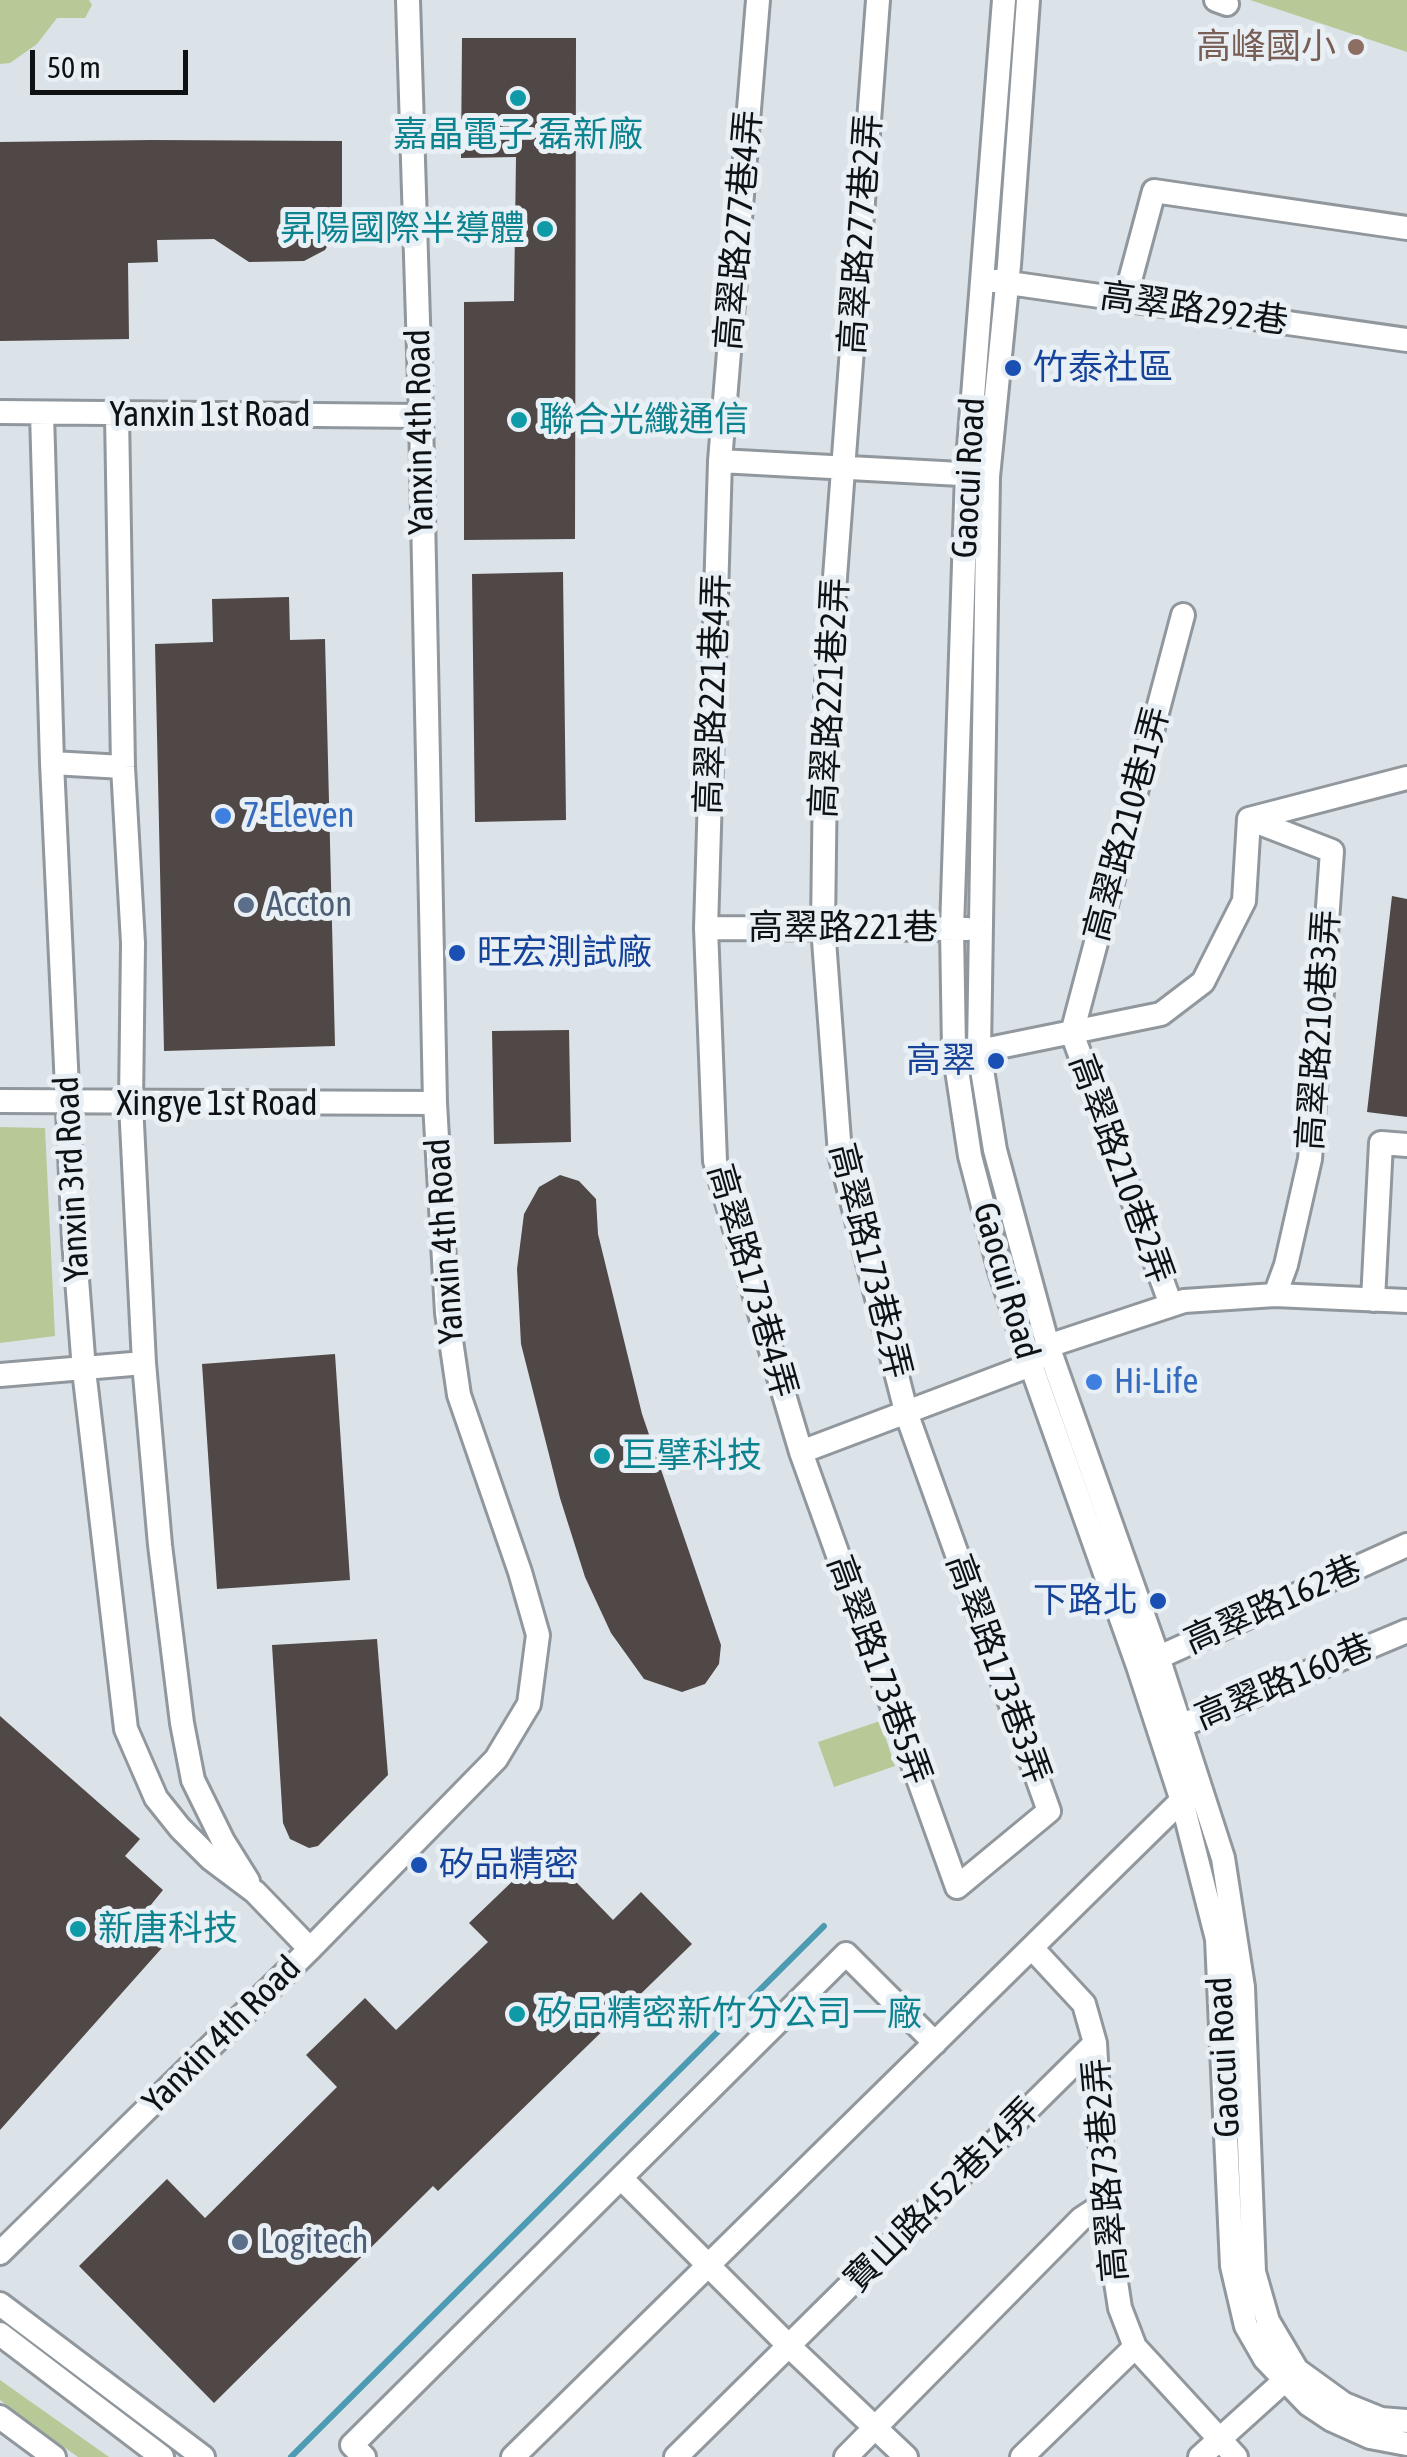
<!DOCTYPE html>
<html>
<head>
<meta charset="utf-8">
<style>
  body { margin:0 }
  #map { position:relative; width:1407px; height:2457px; overflow:hidden; background:#dbe2e8; font-family:"Asap Condensed",sans-serif }
  canvas { display:block }
  .scale { position:absolute; left:30px; top:50px; width:158px; height:45px; box-sizing:border-box; border:5px solid #0f1214; border-top:0; padding-left:12px; font-size:30px; line-height:35px; white-space:nowrap; color:#0f1214; -webkit-text-stroke:8px #e8eff5; paint-order:stroke }
</style>
</head>
<body>
<div id="map">
<canvas width="1407" height="2457"></canvas>
<div class="scale">50 m</div>
</div>
<script>
const c = document.querySelector('canvas').getContext('2d');
c.lineJoin = 'round';
function fillPath(path, color) { c.fillStyle = color; c.fill(path, 'evenodd'); }
const toPath = rows => new Path2D(rows.map(r => 'M' + r).join(''));
function stroke(path, color, width, dash) { c.strokeStyle = color; c.lineWidth = width; c.lineCap = dash ? 'butt' : 'round'; c.setLineDash(dash || []); c.stroke(path); }
function write(font, color, halo, rows, align = 'center') {
  c.font = font + ' "Asap Condensed","Noto Sans TC",sans-serif'; c.lineWidth = 10; c.setLineDash([]); c.textBaseline = 'middle'; c.strokeStyle = halo; c.fillStyle = color; for (const [text, x, y, turn = 0] of rows) {
    c.save(); c.translate(x, y); c.rotate((+turn || 0) * Math.PI / 180); c.textAlign = isNaN(turn) ? turn : align; if (halo) c.strokeText(text, 0, 0); c.fillText(text, 0, 0); c.restore();
  }
}
const green = toPath([
  [0,0,89,0,92,5,85,18,57,18,37,44,10,63,0,64],
  [1250,0,1407,0,1407,52],
  [0,1127,45,1128,55,1336,0,1343],
  [880,1721,895,1766,834,1787,818,1742],
  [0,2380,109,2457,78,2457,48,2436,0,2400]
]);
const stream = toPath([
  [291,2457,824,1926]
]);
const building = toPath([
  [462,38,576,38,575,539,464,540,464,302,514,301,516,157,461,158],
  [152,140,342,141,342,204,338,228,325,250,304,261,249,262,214,239,157,240,158,262,128,263,129,339,0,341,0,142],
  [563,572,566,820,475,822,472,574],
  [289,597,290,640,325,639,335,1046,164,1051,155,644,213,642,212,599],
  [1392,896,1407,899,1407,1117,1367,1112],
  [569,1030,571,1142,494,1144,492,1031],
  [560,1175,579,1181,596,1199,598,1234,642,1414,721,1645,719,1664,705,1684,682,1692,644,1679,611,1633,585,1577,560,1498,521,1344,517,1269,524,1214,539,1187],
  [335,1354,350,1580,217,1589,202,1364],
  [377,1639,388,1775,318,1846,309,1848,290,1839,283,1823,272,1645],
  [0,1716,140,1839,125,1856,163,1890,141,1917,169,1940,0,2130],
  [545,1850,613,1920,641,1892,692,1944,438,2191,433,2186,214,2403,79,2266,167,2179,205,2218,337,2087,306,2055,365,1998,396,2030,488,1942,469,1923]
]);
const minor = toPath([
  [758,0,720,461,706,928,715,1161,801,1452,957,1887,1049,1811,907,1415,840,1154,823,927,826,698,878,0],
  [1004,0,967,473,952,929,954,1050,970,1156,1000,1271,1031,1365,1138,1666,1182,1801,1217,1939,1232,2266,1246,2326,1265,2359,1308,2404,1332,2420,1370,2437,1407,2444],
  [1028,0,1009,265,988,477,979,1051,995,1150,1048,1346,1158,1657,1223,1858,1243,1987,1254,2272,1268,2321,1297,2370,1344,2404,1381,2419,1407,2421],
  [1216,0,1227,4],
  [995,281,1407,340],
  [1125,299,1154,191,1407,228],
  [0,412,421,416],
  [42,413,52,763,74,1240,84,1370,126,1729,156,1798,180,1828,211,1859,255,1892,310,1949],
  [117,415,123,767,133,943,131,1104,144,1363,160,1545,182,1723,193,1780,223,1841,248,1881],
  [720,461,979,475],
  [52,763,123,767],
  [1249,819,1332,851,1310,1159,1286,1265,1275,1295],
  [1249,819,1407,778],
  [706,928,967,929],
  [964,1050,979,1051,1161,1014,1203,982,1244,901,1249,819],
  [0,1101,435,1103],
  [1373,1300,1381,1143,1407,1145],
  [1171,1305,1072,1033,1183,615],
  [0,1375,144,1363],
  [801,1452,1031,1365,1048,1346,1184,1301,1275,1295,1407,1301],
  [1146,1663,1407,1545],
  [1166,1732,1407,1631],
  [1032,1948,1084,2004,1095,2043,1104,2204,1120,2308,1135,2347,1236,2457],
  [621,2178,789,2346,906,2457],
  [0,2253,310,1949,496,1759,529,1704,538,1635,520,1572,459,1395,447,1313,435,1103,421,416,408,0],
  [0,2304,203,2457],
  [0,2334,162,2457],
  [0,2417,54,2457],
  [364,2457,352,2445,846,1954,935,2043],
  [513,2457,1188,1794],
  [676,2457,1095,2043],
  [846,2457,1081,2219,1104,2204],
  [1022,2457,1135,2347],
  [1200,2457,1294,2372]
]);
const markers = [
  [1356,47,10,"#8d6e63"],
  [518,98,10,"#0f9aa8"],
  [545,229,10,"#0f9aa8"],
  [1013,368,10,"#1a4fb4"],
  [519,420,10,"#0f9aa8"],
  [223,816,10,"#3f7fe0"],
  [246,905,10,"#5c6f8a"],
  [457,953,10,"#1a4fb4"],
  [996,1061,10,"#1a4fb4"],
  [1094,1382,10,"#3f7fe0"],
  [602,1456,10,"#0f9aa8"],
  [1158,1601,10,"#1a4fb4"],
  [419,1865,10,"#1a4fb4"],
  [78,1929,10,"#0f9aa8"],
  [517,2014,10,"#0f9aa8"],
  [240,2242,10,"#5c6f8a"]
];
const educationNames = [
  ["高峰國小",1336,47]
];
const cultureNames = [
  ["嘉晶電子 磊新廠",518,135,"center"],
  ["昇陽國際半導體",525,229,"right"],
  ["聯合光纖通信",539,420],
  ["巨擘科技",622,1456],
  ["新唐科技",98,1929],
  ["矽品精密新竹分公司一廠",537,2014]
];
const streetNames = [
  ["高翠路277巷4弄",739,230,-85],
  ["高翠路277巷2弄",861,234,-86],
  ["高翠路292巷",1194,309,8],
  ["Yanxin 1st Road",210,415],
  ["Yanxin 4th Road",420,432,-91],
  ["Gaocui Road",969,478,-87],
  ["高翠路221巷4弄",713,694,-88],
  ["高翠路221巷2弄",830,698,-87],
  ["高翠路210巷1弄",1127,824,-75],
  ["高翠路221巷",843,928],
  ["高翠路210巷3弄",1319,1030,-86],
  ["Xingye 1st Road",217,1104],
  ["高翠路210巷2弄",1121,1169,70],
  ["Yanxin 3rd Road",72,1179,-93],
  ["Yanxin 4th Road",445,1241,-94],
  ["高翠路173巷2弄",870,1261,76],
  ["高翠路173巷4弄",752,1281,74],
  ["Gaocui Road",1006,1281,74],
  ["高翠路162巷",1273,1605,-24],
  ["高翠路173巷3弄",998,1669,70],
  ["高翠路173巷5弄",879,1670,70],
  ["高翠路160巷",1284,1682,-23],
  ["Yanxin 4th Road",222,2035,-45],
  ["Gaocui Road",1224,2057,-93],
  ["高翠路73巷2弄",1106,2170,-95],
  ["寶山路452巷14弄",942,2195,-45]
];
const transitNames = [
  ["竹泰社區",1033,368],
  ["旺宏測試廠",477,953],
  ["高翠",976,1061,"right"],
  ["下路北",1138,1601,"right"],
  ["矽品精密",439,1865]
];
const shopNames = [
  ["7-Eleven",243,816],
  ["Hi-Life",1114,1382]
];
const serviceNames = [
  ["Accton",266,905],
  ["Logitech",260,2242]
];
fillPath(green, '#b8c998');
stroke(stream, '#4c9bb3', 6);
fillPath(building, '#504847');
stroke(minor, '#90979d', 28);
stroke(minor, '#fff', 22);
for (const [x, y, r, color] of markers) { const dot = new Path2D(); dot.arc(x, y, r, 0, 2 * Math.PI); c.fillStyle = color; c.fill(dot); stroke(dot, '#e8eff5', 4); }
write('35px', '#785e54', '#e8eff5', educationNames, 'right');
write('35px', '#0d838f', '#e8eff5', cultureNames, 'left');
write('35px', '#0f1214', '#e8eff5', streetNames);
write('35px', '#164399', '#e8eff5', transitNames, 'left');
write('35px', '#366cbe', '#e8eff5', shopNames, 'left');
write('35px', '#4e5e75', '#e8eff5', serviceNames, 'left');
</script>
</body>
</html>
